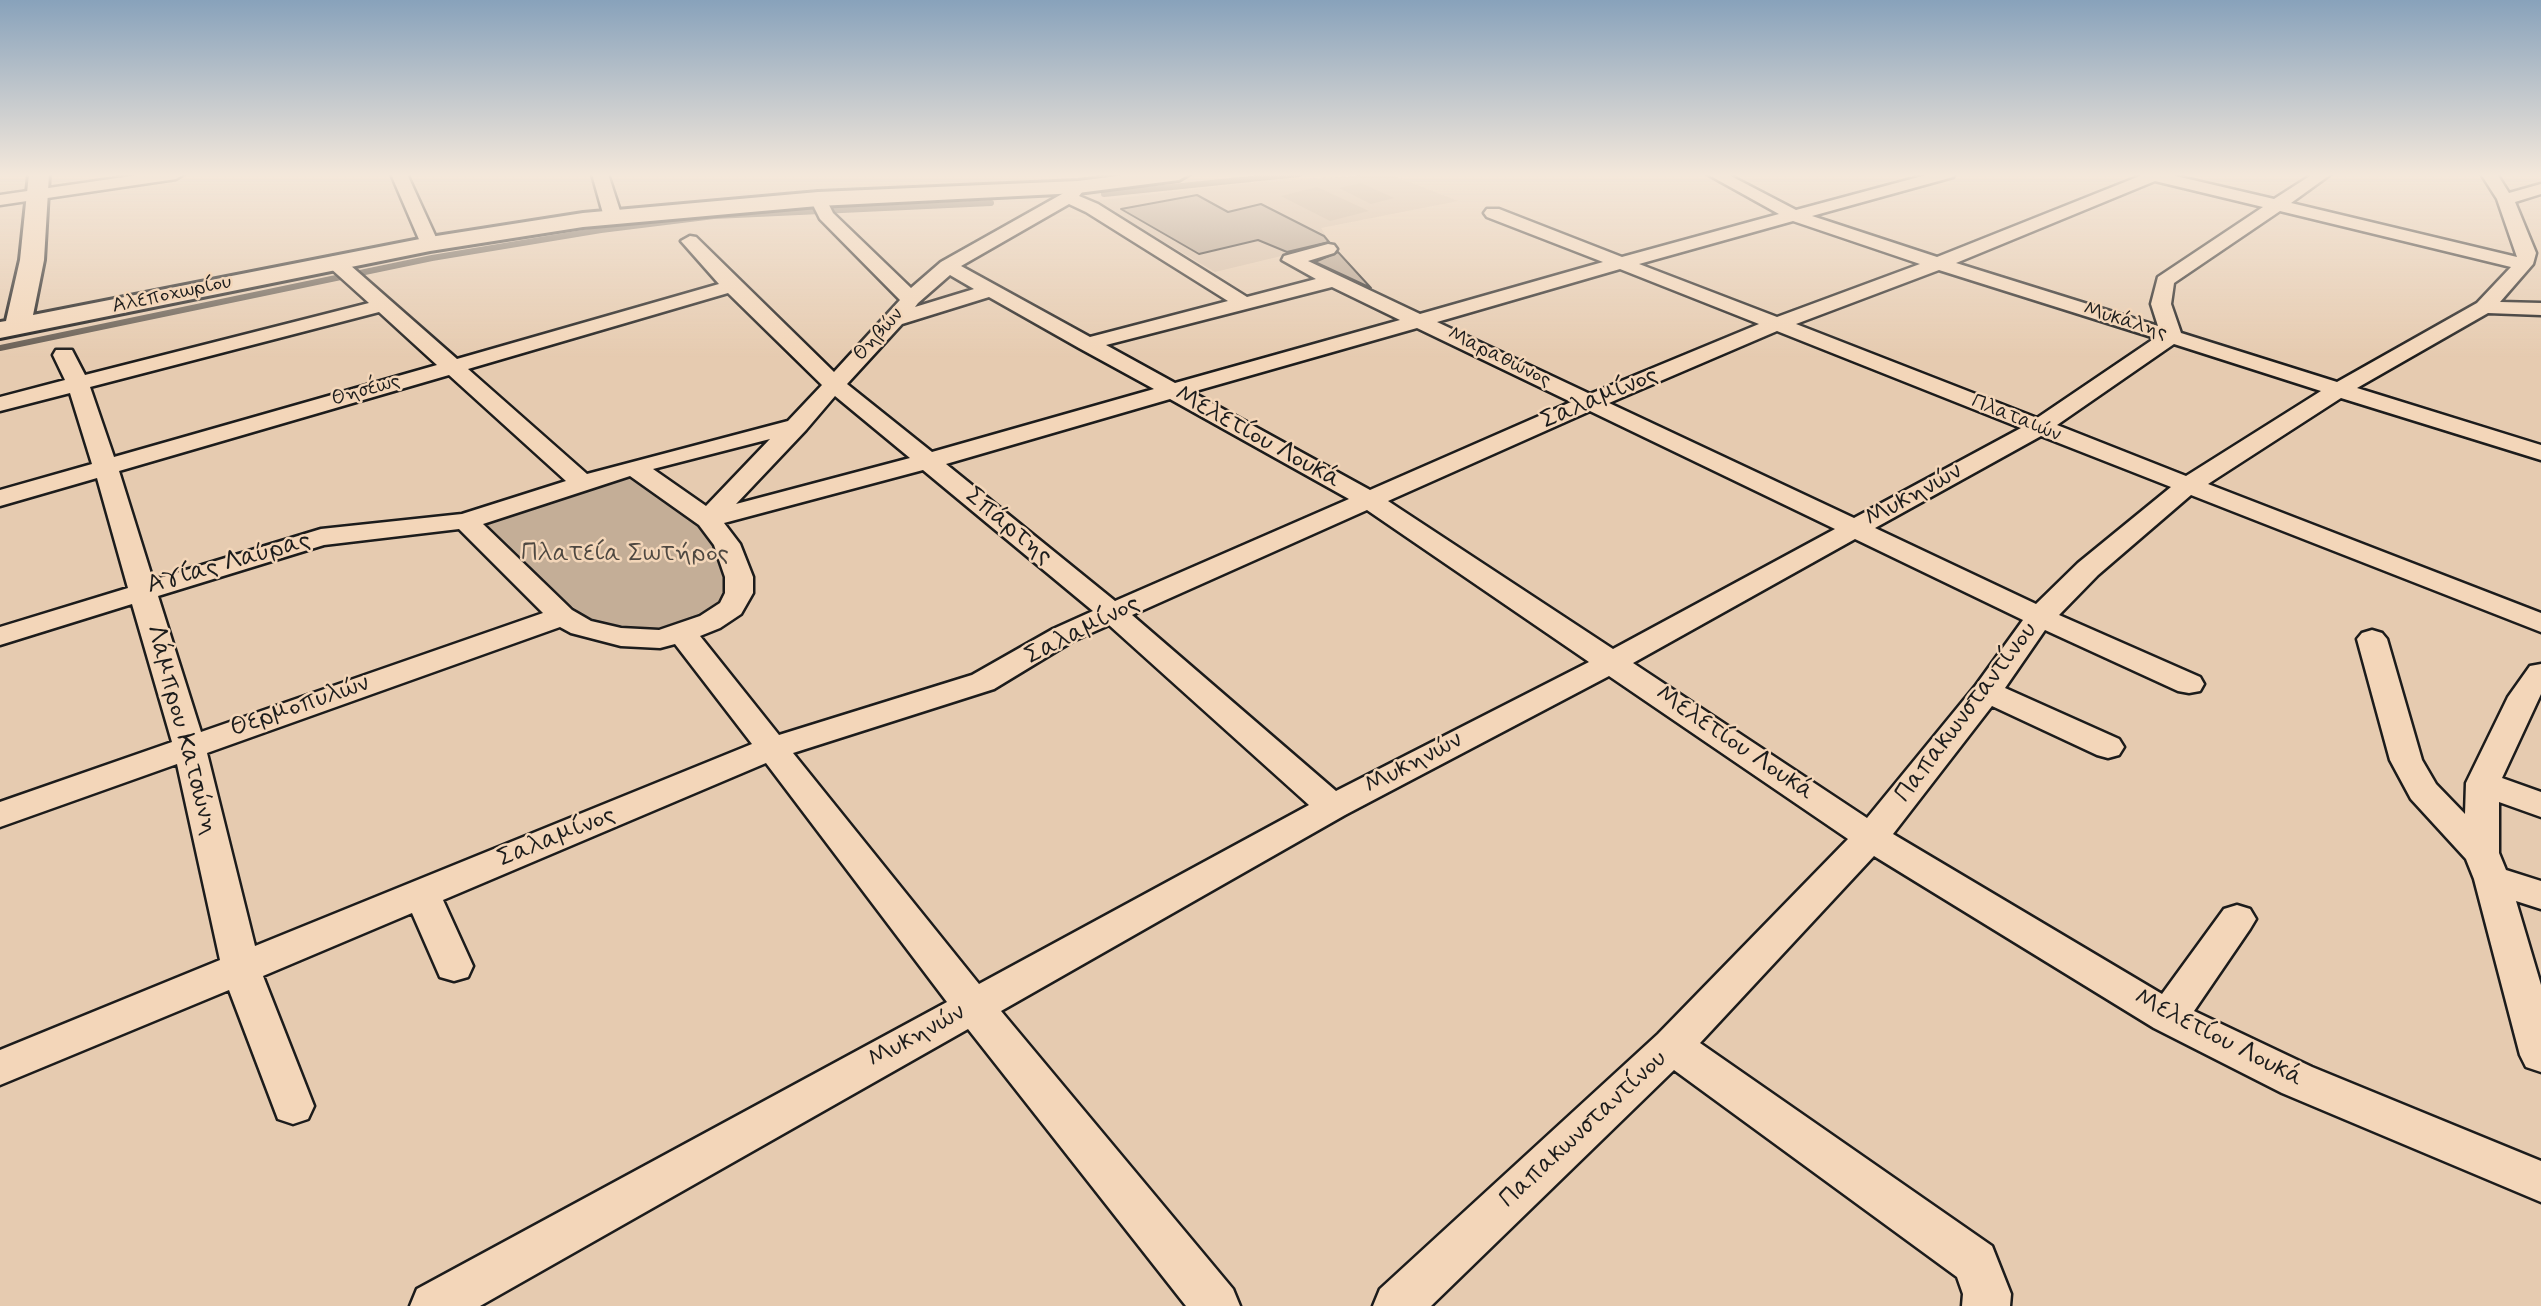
<!DOCTYPE html>
<html>
<head>
<meta charset="utf-8">
<style>
  body { margin:0 }
  canvas { display:block; background:#e6cbb0 }
</style>
</head>
<body>
<canvas width="2541" height="1306"></canvas>
<script>
const c = document.querySelector('canvas').getContext('2d');
c.lineJoin = 'round';
function fillPath(path, color) { c.fillStyle = color; c.fill(path, 'evenodd'); }
const toPath = rows => new Path2D(rows.map(r => 'M' + r).join(''));
function stroke(path, color, width, dash) { c.strokeStyle = color; c.lineWidth = width; c.lineCap = dash ? 'butt' : 'round'; c.setLineDash(dash || []); c.stroke(path); }
function write(font, color, halo, rows, align = 'center') {
  c.font = font + ' Mynerve,sans-serif'; c.lineWidth = 5; c.setLineDash([]); c.textBaseline = 'middle'; c.strokeStyle = halo; c.fillStyle = color; for (const [text, x, y, turn = 0] of rows) {
    c.save(); c.translate(x, y); c.rotate((+turn || 0) * Math.PI / 180); c.textAlign = isNaN(turn) ? turn : align; if (halo) c.strokeText(text, 0, 0); c.fillText(text, 0, 0); c.restore();
  }
}
const built = toPath([
  [1379,174,1389,174,1458,201,1321,228,1331,244,1215,272,1094,201,1239,184]
]);
const green = toPath([
  [1361,183,1394,198,1371,204,1339,188],
  [1317,187,1369,211,1330,221,1281,196],
  [631,470,705,521,736,577,722,606,683,626,656,633,600,627,569,604,480,520]
]);
const stream = toPath([
  [1104,194,1299,174],
  [0,348,432,258,601,230,714,216,991,203]
]);
const building = toPath([
  [1197,195,1228,212,1261,204,1324,236,1329,242,1287,252,1258,240,1199,254,1121,209,1197,195],
  [1338,252,1371,288,1315,262,1338,252]
]);
const street = toPath([
  [145,174,184,174,176,179,0,205,0,195,145,174],
  [391,174,407,174,439,244,436,248,424,248,421,244,391,174],
  [592,174,608,174,622,217,619,221,607,221,604,217,592,174],
  [1707,174,1727,174,1796,210,1930,174,1955,174,1953,177,1812,216,1937,257,2145,174,2167,174,2274,199,2313,174,2331,174,2291,203,2517,257,2497,199,2481,174,2497,174,2509,193,2541,184,2541,194,2515,202,2536,253,2533,264,2500,302,2541,303,2541,315,2488,313,2357,388,2541,445,2541,460,2341,398,2208,484,2541,613,2541,632,2191,495,2098,575,2059,615,2200,677,2204,684,2200,691,2189,693,2178,691,2045,630,2005,688,2119,739,2124,747,2119,755,2108,758,2097,755,1992,706,1893,834,2162,994,2224,909,2237,905,2250,909,2256,919,2250,929,2194,1011,2312,1067,2541,1161,2541,1202,2282,1093,2154,1028,1874,856,1700,1043,1992,1246,2011,1294,2010,1306,1962,1306,1963,1294,1957,1277,1674,1070,1431,1306,1373,1306,1380,1289,1658,1034,1848,839,1609,676,1345,815,1001,1011,1233,1289,1240,1306,1186,1306,968,1029,480,1306,410,1306,417,1289,947,1002,766,763,443,900,473,966,468,977,454,981,440,977,412,913,263,976,314,1106,308,1119,293,1124,278,1119,229,990,0,1085,0,1050,220,960,177,764,0,827,0,802,172,742,132,604,0,645,0,627,128,588,97,478,0,506,0,490,92,464,70,393,0,411,0,397,65,380,53,355,56,350,72,350,85,375,369,303,328,266,326,262,328,258,335,256,342,258,457,359,719,284,681,241,690,236,696,237,834,372,900,300,820,219,810,199,812,195,824,195,833,213,911,288,941,262,1062,194,1078,182,1086,187,1079,196,1098,204,1247,297,1316,279,1282,260,1284,256,1328,244,1334,245,1337,249,1334,253,1308,261,1420,314,1603,262,1487,217,1484,213,1487,209,1499,209,1622,257,1779,214,1707,174],
  [2155,181,2263,207,2158,277,2151,304,2158,326,1956,263,2155,181],
  [1069,204,1086,212,1228,301,1090,337,961,266,1069,204],
  [2280,211,2511,267,2477,303,2337,382,2181,333,2171,304,2174,283,2280,211],
  [1793,221,1920,264,1777,317,1639,264,1793,221],
  [1620,269,1759,324,1590,394,1437,322,1620,269],
  [1939,270,2155,338,2037,418,1796,324,1939,270],
  [950,275,974,289,915,307,918,303,950,275],
  [1332,287,1400,320,1175,383,1106,345,1332,287],
  [728,293,822,385,788,421,587,474,468,369,728,293],
  [989,297,1079,348,1154,389,932,452,847,384,902,324,989,297],
  [379,312,437,365,114,457,90,387,379,312],
  [1417,328,1571,402,1370,490,1192,392,1417,328],
  [1777,331,2021,428,1854,518,1609,403,1777,331],
  [2174,344,2321,391,2186,476,2057,425,2174,344],
  [449,375,566,481,462,514,321,529,153,580,119,471,449,375],
  [835,396,910,458,736,504,806,430,835,396],
  [1170,399,1349,499,1115,601,946,464,1170,399],
  [1590,411,1835,529,1613,649,1388,501,1590,411],
  [2041,436,2171,487,2078,563,2036,604,1875,528,2041,436],
  [770,439,706,506,653,469,770,439],
  [923,470,1093,611,1053,629,972,675,779,735,700,636,720,628,741,614,753,593,753,577,740,544,724,523,923,470],
  [630,476,699,525,714,545,725,577,725,593,720,603,700,616,659,630,621,628,591,621,572,610,483,524,630,476],
  [1367,510,1589,662,1336,791,1132,615,1367,510],
  [459,529,543,613,201,732,158,596,324,545,459,529],
  [1855,539,2023,620,1976,685,1867,818,1633,663,1855,539],
  [1109,625,1309,805,979,984,793,753,994,689,1073,641,1109,625],
  [560,627,571,633,621,646,660,648,675,644,752,744,255,946,207,753,560,627],
  [2372,630,2382,633,2387,639,2422,760,2436,784,2465,814,2466,783,2508,697,2530,666,2541,664,2541,694,2502,778,2541,792,2541,817,2499,802,2499,853,2506,870,2541,881,2541,909,2516,901,2541,985,2541,1072,2526,1067,2520,1055,2474,879,2466,859,2411,799,2390,760,2357,639,2362,633,2372,630]
]);
const secondary = toPath([
  [29,174,49,174,44,260,33,315,430,237,583,213,818,192,1078,181,1132,174,1189,174,1179,180,1078,193,818,206,583,227,430,251,0,338,0,322,6,321,20,260,29,174]
]);
const farStreetnames = [
  ["Αλεποχωρίου",172,295,-12],
  ["Μυκάλης",2125,322,17],
  ["Θηβών",879,335,-48],
  ["Μαραθώνος",1499,358,26],
  ["Θησέως",366,391,-16],
  ["Πλαταιών",2016,419,22]
];
const streetNames = [
  ["Σαλαμίνος",1600,399,-23],
  ["Μελετίου Λουκά",1257,438,29],
  ["Μυκηνών",1914,496,-29],
  ["Σπάρτης",1008,527,40],
  ["Αγίας Λαύρας",229,564,-16],
  ["Σαλαμίνος",1083,631,-27],
  ["Θερμοπυλών",300,707,-19],
  ["Παπακωνσταντίνου",1967,713,-53],
  ["Λάμπρου Κατσώνη",181,730,75],
  ["Μελετίου Λουκά",1734,744,34],
  ["Μυκηνών",1414,764,-28],
  ["Σαλαμίνος",557,838,-22],
  ["Μυκηνών",917,1037,-29],
  ["Μελετίου Λουκά",2218,1039,27],
  ["Παπακωνσταντίνου",1584,1130,-43]
];
const parkNames = [
  ["Πλατεία Σωτήρος",625,555]
];
fillPath(built, '#d5bca4');
fillPath(green, '#c4ae97');
stroke(stream, '#665d53', 6);
fillPath(building, '#ad9a87');
stroke(building, '#1c1c1c', 2);
stroke(street, '#1c1c1c', 5);
stroke(secondary, '#1c1c1c', 6);
fillPath(street, '#f3d6b9');
fillPath(secondary, '#f3d6b9');
const sky = c.createLinearGradient(0, 0, 0, 357);
sky.addColorStop(0, '#88a2bb');
sky.addColorStop(0.49, '#f4e8db');
sky.addColorStop(1, '#f4e8db00');
c.fillStyle = sky;
c.fillRect(0, 0, 2541, 357);
write('21px', '#1c1c1c', '#f3d6b9', farStreetnames);
write('26px', '#1c1c1c', '#f3d6b9', streetNames);
write('26px', '#4e4841', '#f3d6b9', parkNames);
</script>
</body>
</html>
